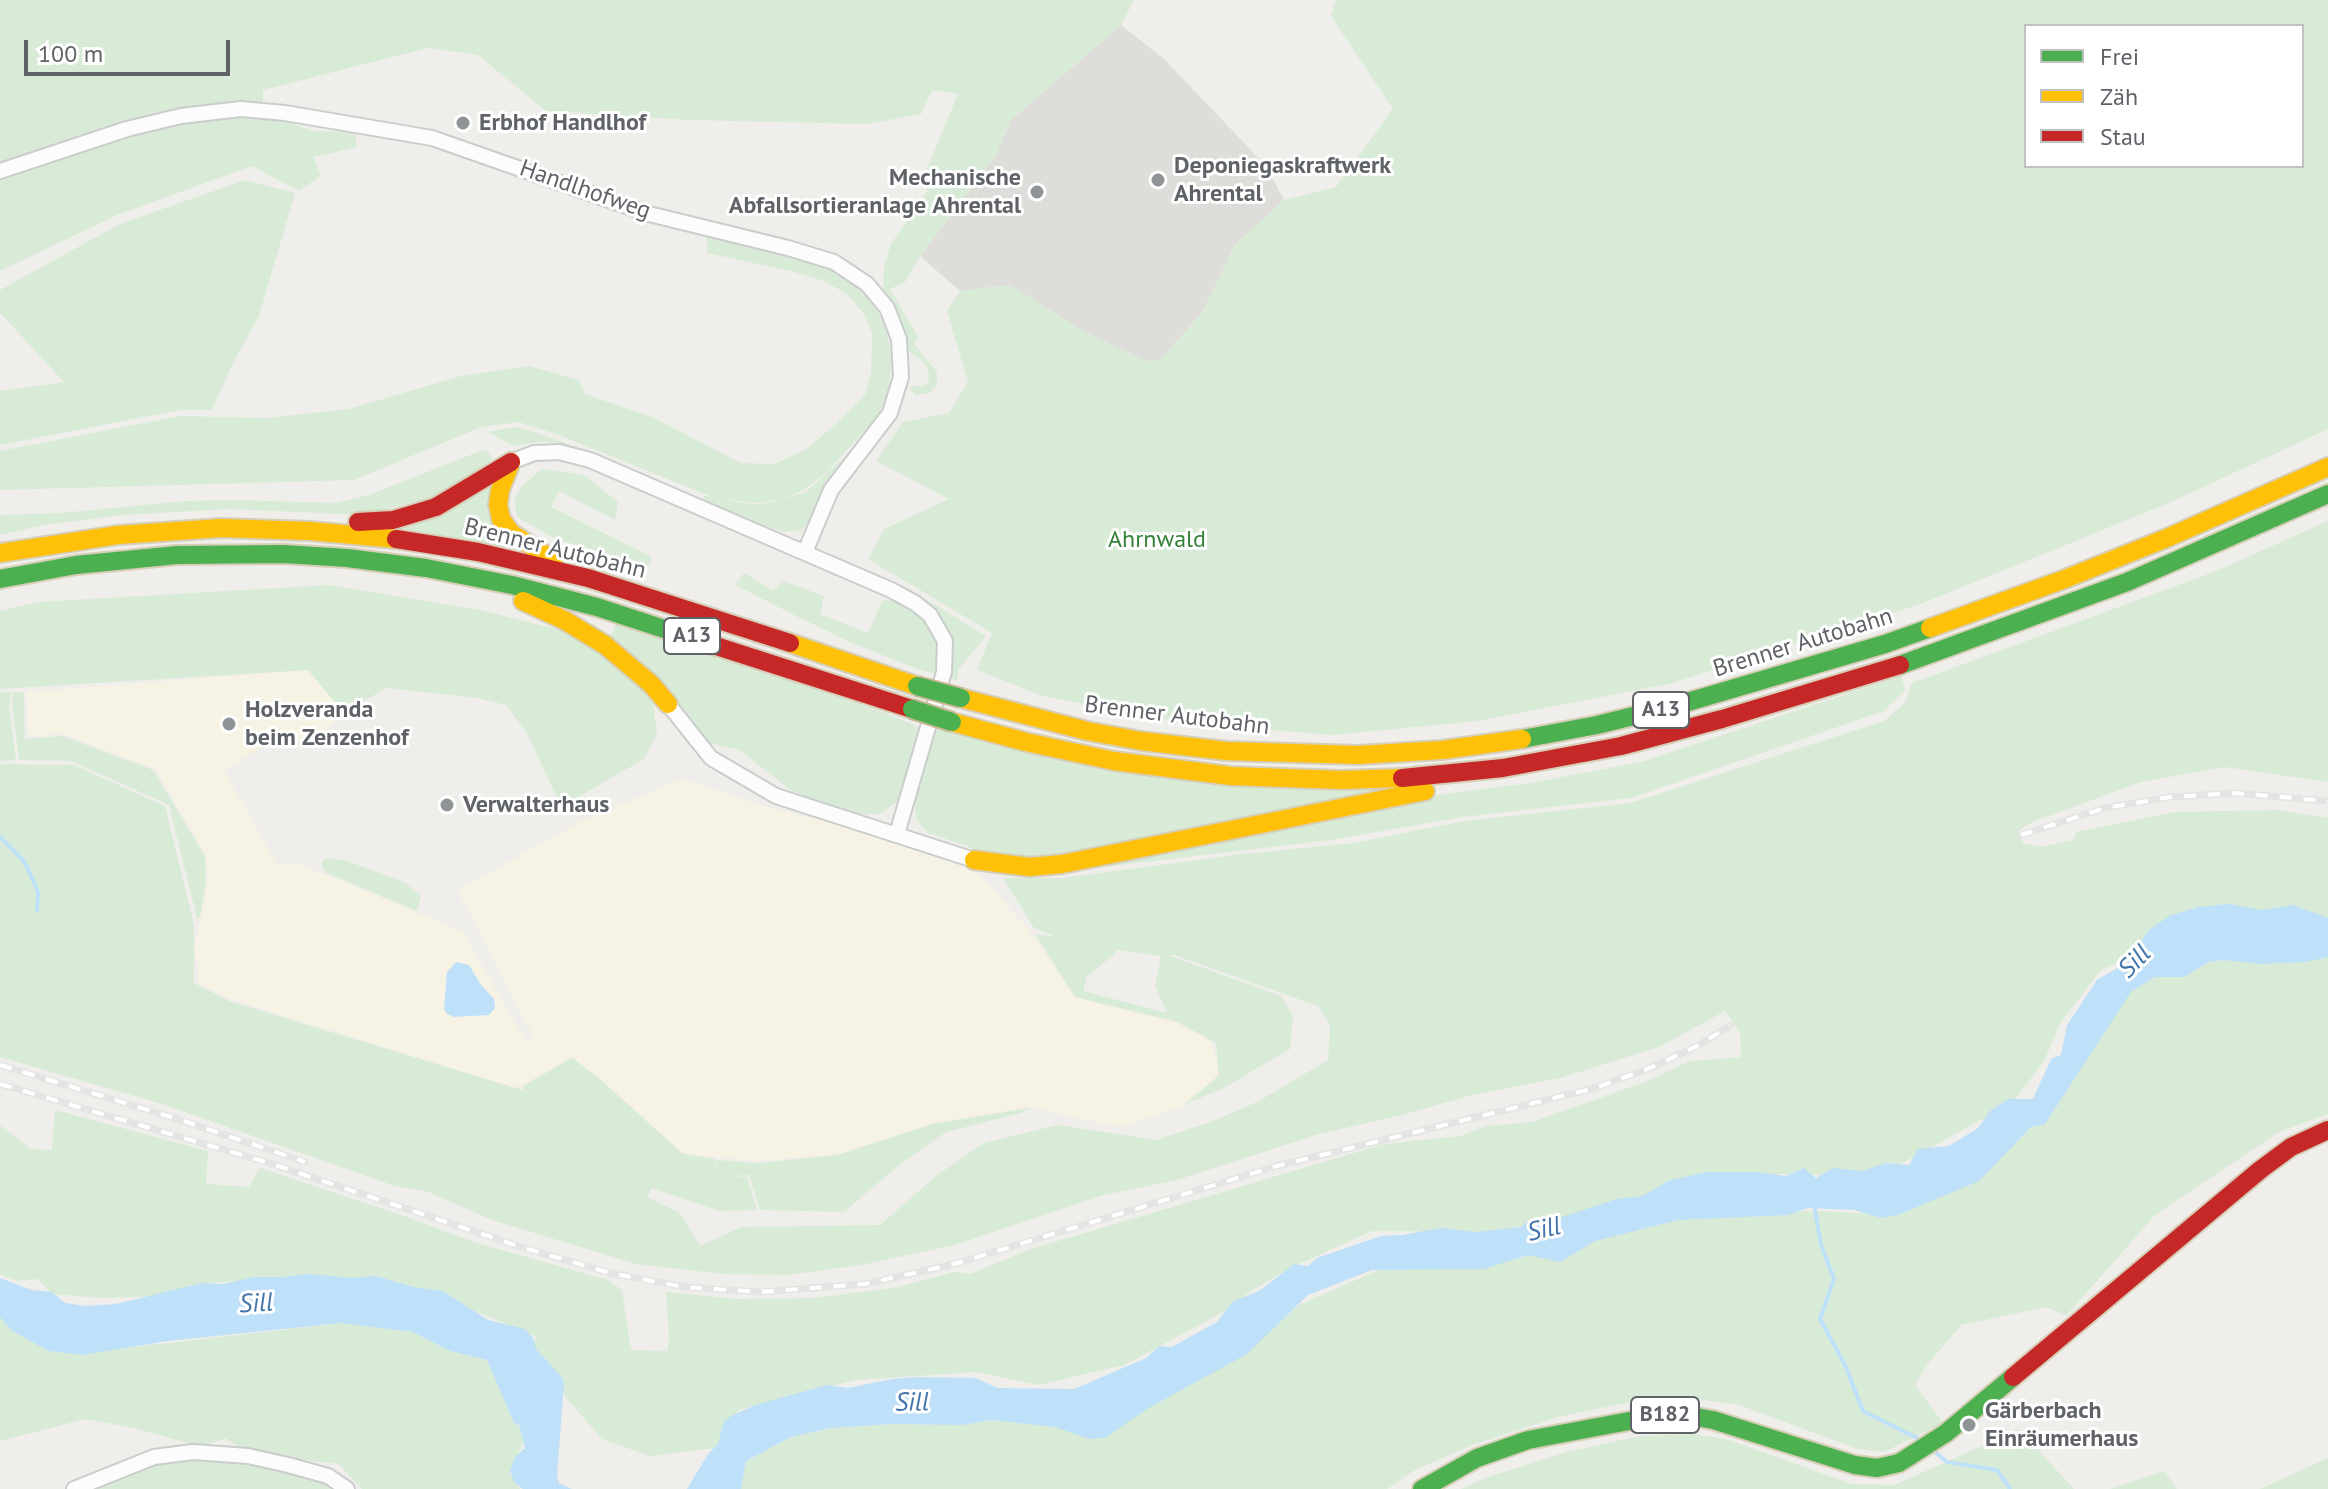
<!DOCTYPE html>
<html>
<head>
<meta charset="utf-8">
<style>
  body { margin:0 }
  #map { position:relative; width:2328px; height:1489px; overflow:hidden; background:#efeeea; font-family:"PT Sans",sans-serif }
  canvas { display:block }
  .legend { position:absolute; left:2024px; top:24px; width:280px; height:144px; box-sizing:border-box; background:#fff; border:2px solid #bfc1c3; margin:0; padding:10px 14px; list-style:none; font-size:24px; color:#5f6368 }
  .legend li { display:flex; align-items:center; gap:16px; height:40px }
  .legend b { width:40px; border:2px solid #bfc1c3 }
  .scale { position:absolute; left:24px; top:40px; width:206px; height:36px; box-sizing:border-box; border:4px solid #5f6368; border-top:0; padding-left:10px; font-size:24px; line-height:28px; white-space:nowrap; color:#5f6368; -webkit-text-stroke:6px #fff; paint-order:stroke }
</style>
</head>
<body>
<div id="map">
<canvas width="2328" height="1489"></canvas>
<ul class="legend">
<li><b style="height:10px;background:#4caf50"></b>Frei</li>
<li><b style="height:10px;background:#ffc107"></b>Zäh</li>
<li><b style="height:10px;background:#c62828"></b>Stau</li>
</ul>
<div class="scale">100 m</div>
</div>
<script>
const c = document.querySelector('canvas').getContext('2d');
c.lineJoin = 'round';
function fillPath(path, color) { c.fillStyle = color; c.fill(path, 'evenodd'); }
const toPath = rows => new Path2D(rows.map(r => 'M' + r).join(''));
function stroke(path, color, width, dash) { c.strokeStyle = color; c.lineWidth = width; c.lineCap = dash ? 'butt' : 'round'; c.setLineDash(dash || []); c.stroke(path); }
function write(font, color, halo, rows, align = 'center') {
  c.font = font + ' "PT Sans",sans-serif'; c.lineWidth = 6; c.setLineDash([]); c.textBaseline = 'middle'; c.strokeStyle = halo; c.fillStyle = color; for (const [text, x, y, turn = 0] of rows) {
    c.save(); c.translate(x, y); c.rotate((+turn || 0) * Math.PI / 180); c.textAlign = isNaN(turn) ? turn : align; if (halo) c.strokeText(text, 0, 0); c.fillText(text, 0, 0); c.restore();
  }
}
const commercial = toPath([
  [309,670,344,713,311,746,286,733,224,770,277,865,299,864,462,931,525,1040,534,1037,458,891,585,819,683,779,756,804,857,830,971,866,1030,931,1074,997,1177,1023,1213,1043,1218,1075,1180,1107,1121,1127,1028,1107,932,1123,837,1154,757,1161,683,1153,600,1078,572,1056,517,1088,231,999,199,983,195,948,208,881,206,855,156,769,64,734,28,736,27,692]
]);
const industrial = toPath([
  [1121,25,1163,58,1248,147,1268,170,1284,200,1235,245,1202,313,1160,360,1149,362,1083,331,1010,285,960,291,920,256,995,156,1012,119]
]);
const green = toPath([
  [0,0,1134,0,1121,25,1012,119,995,156,920,256,905,282,890,289,918,337,914,344,937,372,937,386,929,393,916,395,909,389,913,385,921,387,929,382,928,369,921,360,905,349,893,306,883,292,884,266,891,244,927,192,926,171,958,94,932,90,921,114,867,124,691,120,546,111,478,55,428,48,263,90,263,113,312,131,355,132,357,147,314,157,320,176,299,191,252,166,117,215,0,271],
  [1336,0,2328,0,2328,429,2169,503,1918,605,1669,684,1477,721,1333,735,1191,724,1042,696,977,670,992,633,868,559,884,529,949,499,876,461,903,422,949,413,968,382,947,311,960,291,1010,285,1083,331,1149,362,1160,360,1202,313,1235,245,1284,200,1336,187,1393,109,1331,16],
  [2026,26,2302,26,2302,166,2026,166],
  [245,180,295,193,259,316,232,365,212,410,180,410,0,445,0,391,64,382,0,313,0,290,120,224],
  [707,235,825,266,850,279,873,301,887,332,892,358,888,393,877,417,827,472,804,490,784,498,761,503,716,499,761,505,806,492,858,445,821,495,810,520,802,530,784,532,760,525,703,500,704,496,712,497,562,436,519,422,481,427,354,480,0,490,0,451,180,416,268,418,349,409,461,376,529,366,579,380,585,394,652,417,741,463,774,464,805,450,836,424,865,395,871,375,872,333,864,314,846,293,821,280,791,271,707,253],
  [516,427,537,433,585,450,544,441,514,446,488,432],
  [483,450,489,453,492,459,454,491,364,515,231,509,121,515,44,525,0,535,0,515,61,513,186,501,234,500,336,503,369,495],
  [542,469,584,475,618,502,615,520,559,491,551,507,652,557,649,566,556,539,517,517,514,499,522,486],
  [499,476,519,549,378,526],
  [2328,521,2328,782,2225,767,2141,782,2032,822,2018,831,2023,843,2041,847,2073,840,2076,832,2175,812,2277,810,2328,818,2328,925,2146,939,2115,964,2101,970,2061,1022,2044,1061,2013,1102,1892,1169,1864,1175,1768,1174,1578,1216,1490,1232,1372,1231,1290,1268,1248,1293,1229,1309,1124,1365,1039,1385,976,1372,856,1380,738,1410,724,1447,650,1456,602,1439,561,1392,532,1348,536,1337,480,1313,421,1300,397,1281,308,1277,220,1282,160,1296,101,1298,52,1294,38,1279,18,1281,0,1275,0,1125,31,1149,52,1150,55,1110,208,1151,206,1184,249,1187,260,1168,401,1215,477,1243,608,1280,622,1290,631,1350,667,1351,669,1339,666,1292,738,1299,813,1298,894,1288,954,1272,970,1274,1031,1249,1384,1144,1460,1136,1486,1126,1532,1122,1648,1081,1690,1061,1741,1057,1740,1033,1725,1011,1659,1047,1560,1078,1472,1095,1402,1115,1319,1134,1177,1180,1100,1196,955,1245,861,1265,787,1275,722,1274,636,1264,492,1220,426,1191,395,1186,162,1104,0,1057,0,764,74,765,165,806,194,925,194,983,229,1001,525,1091,522,1087,572,1058,596,1076,683,1154,715,1159,715,1177,716,1160,758,1163,838,1155,933,1124,1029,1108,1021,1113,946,1132,899,1165,844,1212,760,1210,749,1175,730,1176,747,1177,757,1210,719,1211,652,1188,647,1197,680,1213,700,1246,741,1227,880,1225,936,1176,984,1143,1058,1125,1156,1140,1216,1120,1259,1101,1328,1060,1330,1025,1318,1006,1174,955,1168,955,1281,996,1293,1016,1290,1049,1222,1089,1185,1104,1219,1076,1216,1043,1178,1022,1075,997,1035,934,1056,937,1034,928,1003,878,1063,878,1235,855,1353,843,1464,821,1631,803,1884,721,1905,703,1912,683,2214,572],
  [1116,950,1161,956,1155,986,1167,1013,1083,991,1087,976,1115,954],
  [744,573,773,591,783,581,824,596,820,614,868,633,883,600,899,601,906,587,986,636,958,670,957,680,917,669,852,643,796,616,735,585],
  [329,585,480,610,589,637,652,697,657,734,644,759,561,807,527,733,506,705,478,698,386,688,344,713,308,670,0,689,0,611,39,602],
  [617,622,885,713,921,728,897,802,879,814,860,814,810,800,789,789,740,750,708,743,681,708,609,640],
  [1901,676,1905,690,1884,711,1631,798,1462,817,1331,840,1026,876,976,854,968,846,928,833,916,819,915,802,934,729,1429,796,1537,782,1644,761],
  [0,692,12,692,9,705,16,760,0,761],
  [13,692,24,692,25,739,62,736,153,770,205,856,206,882,200,917,197,918,169,805,71,761,19,760,12,705],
  [325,858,344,860,404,882,421,896,417,911,325,872,321,864],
  [2211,945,2328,956,2328,1114,2279,1132,2155,1215,2066,1316,2047,1307,1961,1325,1926,1366,1915,1385,1943,1423,1884,1452,1858,1449,1739,1405,1698,1399,1635,1401,1558,1417,1472,1445,1415,1470,1387,1489,741,1489,746,1461,791,1437,831,1428,892,1424,978,1412,1128,1410,1224,1364,1299,1305,1397,1262,1723,1212,1822,1211,1893,1215,1991,1159,2122,991],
  [0,1314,107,1350,342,1323,413,1332,449,1343,451,1351,487,1360,514,1422,527,1434,510,1473,520,1489,362,1489,339,1464,250,1454,225,1438,202,1447,134,1428,85,1419,0,1441],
  [2019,1429,2074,1489,1461,1489,1485,1478,1567,1452,1640,1436,1696,1434,1729,1440,1852,1484,1895,1485],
  [225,1456,315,1475,343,1489,81,1489,152,1461],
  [2328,1458,2328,1489,2260,1489],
  [2164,1471,2177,1489,2110,1489]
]);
const water = toPath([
  [2228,904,2262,910,2293,905,2328,918,2328,957,2306,962,2261,964,2223,960,2209,962,2184,977,2155,977,2131,992,2045,1124,2031,1127,1979,1181,1898,1215,1881,1218,1854,1210,1808,1208,1788,1215,1678,1220,1595,1241,1560,1262,1528,1255,1484,1269,1372,1270,1308,1295,1247,1354,1147,1409,1105,1438,1089,1439,1055,1427,991,1420,962,1425,892,1424,831,1428,791,1437,746,1461,741,1489,687,1489,708,1454,718,1444,723,1423,731,1416,755,1405,827,1385,848,1388,893,1379,917,1377,976,1378,997,1388,1074,1389,1146,1358,1159,1346,1172,1347,1217,1322,1232,1302,1259,1291,1294,1264,1308,1266,1317,1258,1381,1236,1402,1235,1441,1228,1476,1232,1521,1227,1531,1219,1550,1225,1562,1217,1617,1199,1642,1196,1670,1180,1707,1172,1759,1172,1785,1176,1804,1168,1816,1178,1833,1168,1863,1171,1885,1163,1909,1165,1918,1149,1949,1146,1978,1128,1990,1111,2008,1099,2033,1099,2051,1059,2061,1055,2067,1025,2097,980,2126,963,2149,930,2169,916,2198,907],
  [456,962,469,965,481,985,494,999,495,1008,489,1015,454,1017,447,1014,444,1009,447,972],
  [309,1274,352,1278,376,1276,414,1287,443,1291,488,1320,525,1329,533,1338,536,1349,561,1376,564,1383,557,1476,559,1483,572,1489,523,1489,514,1482,510,1470,515,1457,525,1448,519,1425,514,1423,487,1360,450,1351,413,1332,341,1323,168,1341,83,1355,49,1351,12,1331,0,1317,0,1278,32,1290,52,1292,65,1303,85,1306,116,1304,202,1283,223,1284,254,1277,281,1277]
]);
const stream = toPath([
  [0,837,22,859,28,869,38,892,37,910],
  [1814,1205,1821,1245,1834,1279,1820,1319,1845,1365,1863,1411,1919,1439],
  [1935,1452,1947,1462,1997,1470,2010,1489]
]);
const street = toPath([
  [0,171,127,129,181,116,241,109,285,113,432,138,649,214,788,248,834,262,867,284,887,308,899,339,901,377,890,413,831,490,805,552],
  [511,462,534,453,559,452,590,460,891,590,915,603,930,615,945,641,944,672,897,834],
  [668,704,711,758,776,796,974,860],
  [74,1489,154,1457,193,1452,248,1456,288,1465,328,1476,347,1489]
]);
const fast = toPath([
  [0,579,76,565,177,555,284,554,347,558,426,568,512,585,597,607,713,645],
  [1900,665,2127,582,2328,494],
  [1522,739,1597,725,1674,706,1885,644,1930,628],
  [1422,1489,1477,1458,1528,1440,1661,1415,1679,1414,1713,1420,1855,1465,1877,1468,1899,1463,1946,1433,2013,1377]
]);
const slow = toPath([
  [511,462,500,490,498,505,501,519,511,533,553,560],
  [0,553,118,535,221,528,310,531,396,539],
  [523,601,564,620,605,645,651,684,668,704],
  [1930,628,2065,579,2167,538,2328,467],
  [790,643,917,686],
  [961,698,1087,731,1141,741,1226,751,1358,755,1442,750,1522,739],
  [952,722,1026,742,1114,761,1231,776,1341,780,1402,778],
  [974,860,1030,867,1062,864,1425,791]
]);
const jam = toPath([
  [358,522,393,520,436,507,511,462],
  [396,539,478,552,588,578,790,643],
  [713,645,912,709],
  [1402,778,1503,768,1621,746,1722,719,1900,665],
  [2013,1377,2260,1170,2291,1147,2328,1130]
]);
const rail = toPath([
  [2021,835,2105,808,2170,797,2235,793,2328,801],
  [0,1065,184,1121,305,1162],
  [0,1084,269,1163,521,1247,610,1273,684,1287,760,1292,865,1284,954,1264,1277,1166,1595,1088,1650,1068,1695,1047,1730,1026]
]);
const fastBridge = toPath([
  [917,686,961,698],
  [912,709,952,722]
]);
const markers = [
  [463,123,8,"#919496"],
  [1158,180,8,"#919496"],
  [1037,192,8,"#919496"],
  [229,724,8,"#919496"],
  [447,805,8,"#919496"],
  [1969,1425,8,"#919496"]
];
const shields = [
  [692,636,56],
  [1661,710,56],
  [1665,1415,68]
];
const shieldNames = [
  ["A13",692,636],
  ["A13",1661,710],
  ["B182",1665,1415]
];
const poiNames = [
  ["Erbhof Handlhof",479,123],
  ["Deponiegaskraftwerk",1174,166],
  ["Ahrental",1174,194],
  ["Mechanische",1021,178,"right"],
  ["Abfallsortieranlage Ahrental",1021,206,"right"],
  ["Holzveranda",245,710],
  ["beim Zenzenhof",245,738],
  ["Verwalterhaus",463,805],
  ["Gärberbach",1985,1411],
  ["Einräumerhaus",1985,1439]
];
const streetNames = [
  ["Handlhofweg",585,190,19],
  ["Brenner Autobahn",555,549,14],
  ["Brenner Autobahn",1803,643,-17],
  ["Brenner Autobahn",1177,716,7]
];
const parkNames = [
  ["Ahrnwald",1157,540]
];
const waterNames = [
  ["Sill",2135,962,-46],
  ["Sill",1544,1230,-13],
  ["Sill",256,1304,-4],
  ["Sill",912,1403,-1]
];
fillPath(commercial, '#f7f3e4');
fillPath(industrial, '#dfddda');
fillPath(green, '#d8ebd6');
fillPath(water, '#bfe0f9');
stroke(stream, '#bfe0f9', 4);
stroke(street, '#cbcccc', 18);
stroke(fast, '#d7ceb8', 22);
stroke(slow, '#d7ceb8', 22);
stroke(jam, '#d7ceb8', 22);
stroke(street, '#fdfcfc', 14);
stroke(fast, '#4caf50', 18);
stroke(slow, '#ffc107', 18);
stroke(jam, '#c62828', 18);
stroke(rail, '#e4e4e4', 7);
stroke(rail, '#fff', 4, [12]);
stroke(fastBridge, '#c8b996', 22, []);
stroke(fastBridge, '#4caf50', 18);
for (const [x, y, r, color] of markers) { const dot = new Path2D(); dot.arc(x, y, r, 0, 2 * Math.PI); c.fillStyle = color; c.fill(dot); stroke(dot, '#fff', 3); }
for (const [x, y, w] of shields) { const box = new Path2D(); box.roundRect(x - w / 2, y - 18, w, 36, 6); c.fillStyle = '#fff'; c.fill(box); stroke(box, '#5f6368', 2); }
write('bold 22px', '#5f6368', null, shieldNames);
write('bold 24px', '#5f6368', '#fff', poiNames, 'left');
write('24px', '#5f6368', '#fff', streetNames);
write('24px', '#348238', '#fff', parkNames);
write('italic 26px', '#4174aa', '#fff', waterNames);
</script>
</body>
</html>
